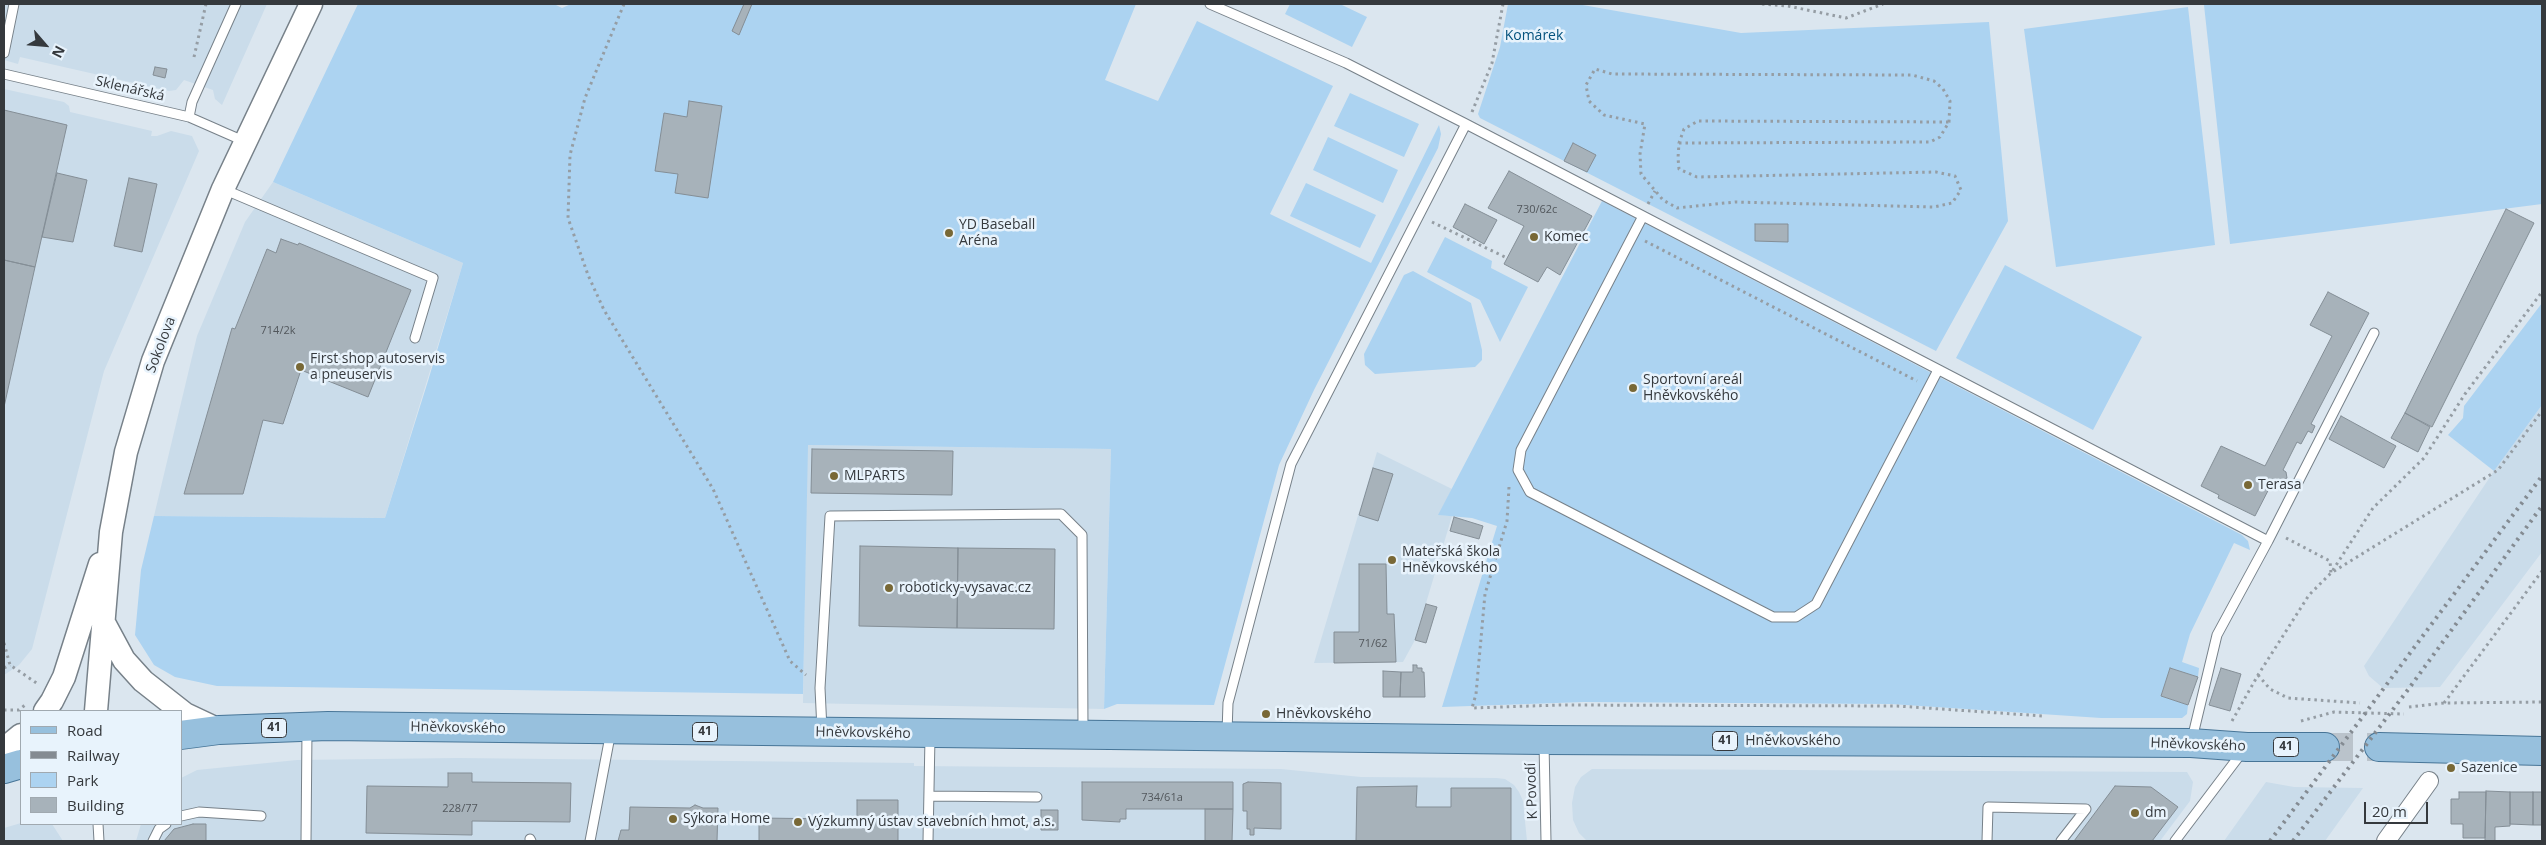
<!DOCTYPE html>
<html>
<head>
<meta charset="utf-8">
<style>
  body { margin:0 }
  #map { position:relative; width:2546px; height:845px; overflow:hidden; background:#dbe6ef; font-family:"Open Sans",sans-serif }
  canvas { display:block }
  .frame { position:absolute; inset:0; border:5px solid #35393d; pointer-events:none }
  .legend { position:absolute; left:20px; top:710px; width:162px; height:115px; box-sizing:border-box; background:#e8f3fc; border:1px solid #a0a9b0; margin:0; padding:6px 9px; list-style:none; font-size:15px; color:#35393d }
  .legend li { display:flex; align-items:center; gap:10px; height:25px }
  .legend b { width:25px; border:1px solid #a0a9b0 }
  .north { position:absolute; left:20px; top:20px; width:50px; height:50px; -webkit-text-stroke:4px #e8f3fc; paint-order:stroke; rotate:117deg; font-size:14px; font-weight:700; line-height:20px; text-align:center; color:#35393d }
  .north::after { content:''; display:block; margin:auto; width:18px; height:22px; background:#35393d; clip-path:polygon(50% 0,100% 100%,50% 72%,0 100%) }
  .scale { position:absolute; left:2364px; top:802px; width:64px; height:22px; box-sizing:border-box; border:2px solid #35393d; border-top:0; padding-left:6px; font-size:15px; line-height:18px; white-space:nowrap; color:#35393d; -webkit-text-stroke:4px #e8f3fc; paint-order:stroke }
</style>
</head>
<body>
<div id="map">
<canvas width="2546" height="845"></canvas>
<div class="frame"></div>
<ul class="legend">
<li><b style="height:6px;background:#97c0dd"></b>Road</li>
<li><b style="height:6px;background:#848b92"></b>Railway</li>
<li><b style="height:14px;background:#acd3f1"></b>Park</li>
<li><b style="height:14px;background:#a7b2ba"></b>Building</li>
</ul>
<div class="north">N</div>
<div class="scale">20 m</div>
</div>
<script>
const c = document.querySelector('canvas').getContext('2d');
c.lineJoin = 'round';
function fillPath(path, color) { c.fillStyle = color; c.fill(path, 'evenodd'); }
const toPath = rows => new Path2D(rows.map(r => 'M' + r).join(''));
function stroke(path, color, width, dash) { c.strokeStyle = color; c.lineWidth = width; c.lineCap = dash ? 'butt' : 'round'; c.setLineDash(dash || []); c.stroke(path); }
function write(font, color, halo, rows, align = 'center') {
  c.font = font + ' "Open Sans",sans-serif'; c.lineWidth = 5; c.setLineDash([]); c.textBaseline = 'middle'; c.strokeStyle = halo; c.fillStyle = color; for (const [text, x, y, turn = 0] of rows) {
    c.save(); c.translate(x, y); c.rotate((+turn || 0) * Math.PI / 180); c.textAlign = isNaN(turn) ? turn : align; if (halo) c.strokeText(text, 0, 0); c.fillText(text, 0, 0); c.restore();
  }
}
const built = toPath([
  [4,4,267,4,222,105,215,99,213,90,184,80,176,90,169,91,20,57,18,64,4,60],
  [4,89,64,102,69,106,70,112,152,131,151,136,157,136,171,131,192,136,199,151,104,371,32,649,19,665,4,675],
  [273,182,463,263,385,518,154,516,197,336,245,222],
  [2542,405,2542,552,2440,687,2383,688,2369,676,2364,666,2494,471],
  [807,445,1111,449,1104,709,803,703],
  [1377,452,1452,489,1439,515,1452,516,1415,640,1403,662,1314,663],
  [458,758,914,763,914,766,1281,769,1361,777,1496,778,1505,779,1514,785,1519,792,1523,801,1527,841,136,841,141,824,181,824,181,778,197,770,297,760],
  [1592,769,2187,772,2193,782,2190,801,2160,841,1587,841,1579,833,1573,820,1572,803,1575,787,1581,777],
  [2266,782,2294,787,2363,788,2325,841,2224,841],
  [21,823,52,824,63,841,4,841,4,828]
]);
const green = toPath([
  [358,4,554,4,562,8,571,4,1136,4,1105,80,1158,101,1197,21,1333,86,1270,214,1371,263,1439,125,1441,134,1438,148,1314,390,1279,465,1214,705,1117,704,1104,709,1111,449,808,445,803,694,217,686,175,677,154,665,135,635,141,570,154,516,385,518,428,381,463,263,273,182],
  [1290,4,1340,4,1367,17,1352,47,1285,14],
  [1508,4,1577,4,1741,33,1989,22,2008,221,1936,351,1480,118,1478,114,1500,47],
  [2215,4,2542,4,2542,204,2230,244,2204,5],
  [2188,7,2215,245,2056,267,2024,29],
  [1350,93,1419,124,1404,157,1334,126],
  [1328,137,1398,170,1383,203,1313,170],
  [1306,183,1376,215,1360,248,1290,216],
  [1602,201,2242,535,2248,541,2250,550,2234,543,2190,634,2182,662,2199,668,2198,677,2170,668,2161,696,2188,705,2187,714,2182,718,2101,718,1891,704,1584,702,1442,707,1497,526,1472,518,1438,515],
  [1445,237,1492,261,1491,268,1528,287,1500,342,1480,300,1427,272],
  [2005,265,2142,337,2093,430,1956,358],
  [1413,271,1471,303,1482,350,1482,360,1475,367,1375,374,1365,365,1364,354,1404,275],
  [2542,303,2542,405,2494,471,2448,435,2463,418,2464,406]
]);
const building = toPath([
  [744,4,752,4,739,35,732,31,744,4],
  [155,67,167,69,165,78,153,75,155,67],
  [689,101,722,106,708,198,675,193,678,174,655,171,664,113,687,117,689,101],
  [4,110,67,125,35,267,4,260,4,110],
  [1573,143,1596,155,1587,172,1564,161,1573,143],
  [1509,171,1592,216,1560,275,1547,267,1538,282,1504,264,1524,226,1488,208,1509,171],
  [57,173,87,180,73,242,42,237,57,173],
  [129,178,157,184,142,252,114,246,129,178],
  [1465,204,1497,220,1484,244,1453,227,1465,204],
  [2506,209,2534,223,2432,427,2405,413,2506,209],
  [1755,224,1788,224,1788,242,1755,241,1755,224],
  [281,239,298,245,299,243,411,290,368,397,301,370,283,424,263,420,243,494,184,494,232,328,235,329,267,249,276,253,281,239],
  [4,260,35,267,4,407,4,260],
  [2328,292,2369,313,2311,424,2315,426,2312,433,2308,431,2301,444,2297,442,2283,470,2286,472,2287,478,2280,481,2274,479,2255,516,2218,498,2219,495,2201,486,2221,446,2265,466,2332,336,2310,325,2328,292],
  [2405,413,2430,427,2418,452,2391,438,2405,413],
  [2341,416,2396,446,2384,468,2329,439,2341,416],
  [812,449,953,451,952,495,811,493,812,449],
  [1373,468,1393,474,1378,521,1359,515,1373,468],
  [1454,517,1483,526,1479,539,1450,531,1454,517],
  [860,546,958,548,957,628,859,626,860,546],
  [958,548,1055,549,1054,629,957,628,958,548],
  [1359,564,1386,564,1387,614,1394,614,1396,662,1334,663,1334,632,1359,632,1359,564],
  [1426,604,1437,607,1426,643,1415,640,1426,604],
  [1413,665,1417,665,1417,668,1422,668,1422,672,1424,672,1425,697,1400,697,1401,672,1413,672,1413,665],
  [2170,668,2198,677,2188,705,2161,696,2170,668],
  [2221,668,2241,674,2230,711,2209,705,2221,668],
  [1383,671,1401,672,1400,697,1383,697,1383,671],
  [448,773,472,773,472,782,571,783,570,822,472,821,472,835,366,833,367,786,448,787,448,773],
  [1082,782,1233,782,1233,809,1126,809,1126,819,1120,819,1120,822,1082,820,1082,782],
  [1248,782,1281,783,1281,829,1254,828,1254,835,1250,835,1250,829,1247,829,1247,811,1243,811,1243,784,1248,782],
  [1417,786,1416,807,1451,807,1451,788,1511,788,1511,841,1356,841,1357,787,1417,786],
  [2115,786,2151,787,2178,807,2152,841,2074,841,2115,786],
  [2486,791,2510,792,2510,826,2495,827,2495,841,2485,841,2486,791],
  [2459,792,2486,792,2485,838,2463,838,2463,824,2451,824,2451,799,2459,799,2459,792],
  [2510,792,2533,792,2533,825,2510,824,2510,792],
  [2533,792,2542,792,2542,825,2533,825,2533,792],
  [857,800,898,800,898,841,759,841,759,818,836,819,836,825,857,825,857,800],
  [695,805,703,808,718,808,717,841,618,841,621,830,629,830,630,807,690,808,695,805],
  [1205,809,1233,809,1232,841,1205,841,1205,809],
  [1041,810,1058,810,1058,830,1041,830,1041,810],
  [193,824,206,824,206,841,164,841,174,829,193,824]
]);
const primaryTunnel = toPath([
  [2325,747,2379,747]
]);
const path = toPath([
  [624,4,585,98,570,155,568,218,588,275,604,310,713,489,790,661,806,675],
  [1762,4,1788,6,1846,18,1883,4],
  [194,57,206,4],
  [1472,112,1492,63,1503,4],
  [1679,143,1930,142,1940,137,1949,122,1950,101,1943,89,1934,81,1912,75,1612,74,1595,69,1586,85,1589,101,1604,115,1645,124,1640,154,1641,174,1663,200,1677,208,1735,202,1934,207,1952,203,1961,190,1955,176,1936,172,1697,177,1679,169,1678,158,1679,143,1684,129,1698,121,1949,122],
  [1648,204,1655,191],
  [1432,222,1507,258],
  [1645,241,1917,381],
  [1509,487,1507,521,1485,594,1476,694,1472,708,1560,705,1897,706,2043,716],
  [2286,538,2330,561,2331,573,2498,470,2542,411],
  [4,643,10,665,38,684],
  [4,668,10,665],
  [2258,675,2270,689,2288,698,2360,703],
  [2444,703,2542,571],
  [2409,707,2444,703,2542,702],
  [4,710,19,710,25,705],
  [2232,721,2258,675,2309,595,2331,573,2373,508,2424,458,2465,394,2542,292],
  [2301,721,2334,712,2404,714]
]);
const service = toPath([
  [1210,4,1346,63,1466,124,2268,541],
  [4,53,14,4],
  [4,74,189,117,246,142],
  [189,117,192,102,236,4],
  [223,189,433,278,415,338],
  [1643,216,1521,450,1518,470,1530,492,1773,617,1796,617,1816,604,1938,370],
  [822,730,820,688,830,516,1061,514,1082,535,1083,731],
  [1227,733,1228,703,1291,464,1466,124],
  [2192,739,2217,635,2268,541,2374,333],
  [1544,743,1546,841],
  [929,796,1037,797],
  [181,816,199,812,261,816],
  [98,824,99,841],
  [530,839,531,841],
  [153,841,159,829,166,824],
  [306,841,307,730],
  [590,841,611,731],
  [928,841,930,737],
  [1987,841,1988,807,2086,809,2061,841],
  [2175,841,2243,751]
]);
const minor = toPath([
  [2386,841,2429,781]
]);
const tertiary = toPath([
  [103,621,124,660,143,681,185,714,219,730],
  [45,711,52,701,64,677,100,564],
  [96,711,111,532,126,452,153,361,223,189,311,4],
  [4,749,21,735]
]);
const primary = toPath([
  [181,735,219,730,328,726,1544,740,2191,743,2247,747,2325,747],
  [2379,747,2542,751],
  [4,769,21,764]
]);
const rail = toPath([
  [2270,841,2542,476],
  [2293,841,2410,687,2542,506]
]);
const markers = [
  [949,233,5,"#786836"],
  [1534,237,5,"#786836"],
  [300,367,5,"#786836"],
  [1633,388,5,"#786836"],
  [834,476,5,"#786836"],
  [2248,485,5,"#786836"],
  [1392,560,5,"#786836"],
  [889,588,5,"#786836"],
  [1266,714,5,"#786836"],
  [2451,768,5,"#786836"],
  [2135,813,5,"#786836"],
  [673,819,5,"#786836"],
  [798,822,5,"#786836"]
];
const numberNames = [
  ["730/62c",1537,210],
  ["714/2k",278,331],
  ["71/62",1373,644],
  ["734/61a",1162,798],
  ["228/77",460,809]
];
const shields = [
  [274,728,25],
  [705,732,25],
  [1725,741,25],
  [2286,747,25]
];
const shieldNames = [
  ["41",274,728],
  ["41",705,732],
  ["41",1725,741],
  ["41",2286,747]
];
const parkNames = [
  ["Komárek",1534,36]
];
const streetNames = [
  ["Sklenářská",130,89,13],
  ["Sokolova",161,345,-69],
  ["Hněvkovského",458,728,1],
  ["Hněvkovského",863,733,1],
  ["Hněvkovského",1793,741],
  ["Hněvkovského",2198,745,2],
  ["K Povodí",1532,791,-92]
];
const poiNames = [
  ["YD Baseball",959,225],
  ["Aréna",959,241],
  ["Komec",1544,237],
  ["First shop autoservis",310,359],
  ["a pneuservis",310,375],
  ["Sportovní areál",1643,380],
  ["Hněvkovského",1643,396],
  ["MLPARTS",844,476],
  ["Terasa",2258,485],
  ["Mateřská škola",1402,552],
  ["Hněvkovského",1402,568],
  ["roboticky-vysavac.cz",899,588],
  ["Hněvkovského",1276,714],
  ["Sazenice",2461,768],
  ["dm",2145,813],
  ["Sýkora Home",683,819],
  ["Výzkumný ústav stavebních hmot, a.s.",808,822]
];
fillPath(built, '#cadcea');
fillPath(green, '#acd3f1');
fillPath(building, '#a7b2ba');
stroke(building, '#848e96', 1);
stroke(primaryTunnel, '#bac3cb', 28, [28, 14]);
stroke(service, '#778189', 11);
stroke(minor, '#778189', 20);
stroke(tertiary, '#778189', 25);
stroke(primary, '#477597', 30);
stroke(path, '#959da4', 3, [2.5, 4]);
stroke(service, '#fff', 9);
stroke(minor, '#fff', 18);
stroke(tertiary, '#fff', 22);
stroke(primary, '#97c0dd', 28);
stroke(rail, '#848b92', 4, [2.5, 5]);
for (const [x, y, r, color] of markers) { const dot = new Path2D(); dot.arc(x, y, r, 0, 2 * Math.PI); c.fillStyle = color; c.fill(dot); stroke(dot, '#e8f3fc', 2); }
write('11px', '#52575c', null, numberNames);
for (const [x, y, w] of shields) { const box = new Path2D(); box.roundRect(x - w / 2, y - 9.5, w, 19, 4); c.fillStyle = '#e8f3fc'; c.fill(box); stroke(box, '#35393d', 1); }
write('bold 12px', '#35393d', null, shieldNames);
write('14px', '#04527d', '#e8f3fc', parkNames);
write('14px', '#35393d', '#e8f3fc', streetNames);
write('14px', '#35393d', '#e8f3fc', poiNames, 'left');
</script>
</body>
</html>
